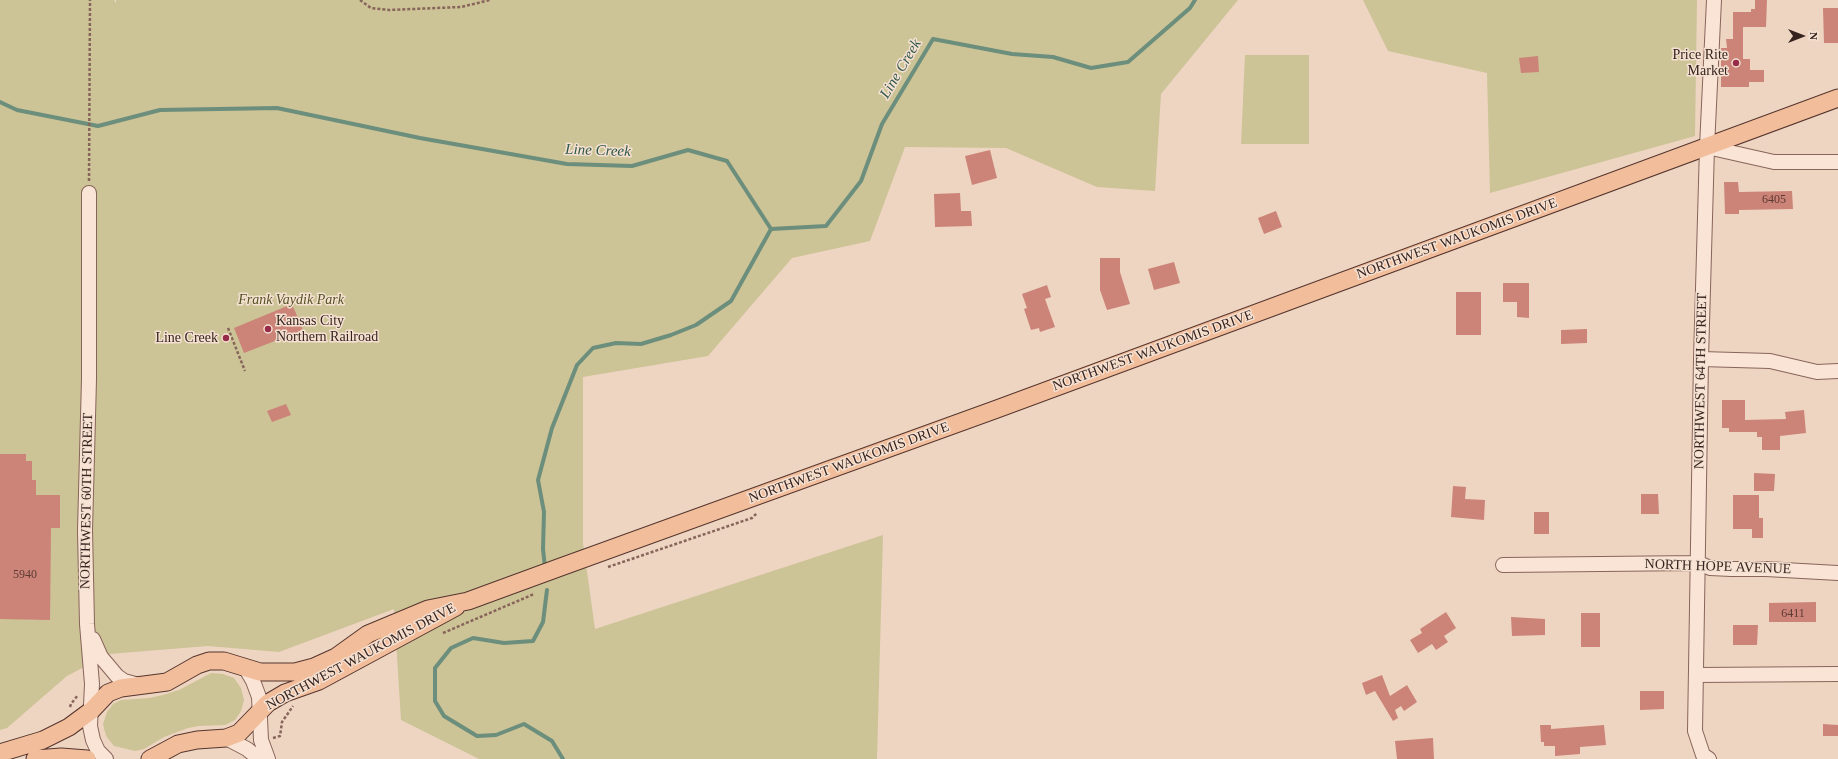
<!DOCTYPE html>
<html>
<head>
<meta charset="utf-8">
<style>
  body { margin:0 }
  #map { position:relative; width:1838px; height:759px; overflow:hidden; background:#eed5c2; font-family:Georgia,serif }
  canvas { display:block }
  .north { position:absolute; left:1782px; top:16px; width:40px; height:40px; -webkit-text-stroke:3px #f5e1d2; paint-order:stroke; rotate:90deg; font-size:11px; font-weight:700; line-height:16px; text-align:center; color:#37231e }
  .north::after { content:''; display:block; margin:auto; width:14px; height:18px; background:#37231e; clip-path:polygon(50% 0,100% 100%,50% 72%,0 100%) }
</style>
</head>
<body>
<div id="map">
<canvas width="1838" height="759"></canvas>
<div class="north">N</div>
</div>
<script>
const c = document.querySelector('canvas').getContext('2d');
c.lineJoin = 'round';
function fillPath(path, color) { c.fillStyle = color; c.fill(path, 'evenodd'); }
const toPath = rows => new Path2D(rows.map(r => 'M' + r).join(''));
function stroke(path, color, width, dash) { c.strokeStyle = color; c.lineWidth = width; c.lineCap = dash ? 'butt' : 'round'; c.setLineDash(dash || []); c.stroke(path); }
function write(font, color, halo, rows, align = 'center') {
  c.font = font + ' Georgia,serif'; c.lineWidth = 3; c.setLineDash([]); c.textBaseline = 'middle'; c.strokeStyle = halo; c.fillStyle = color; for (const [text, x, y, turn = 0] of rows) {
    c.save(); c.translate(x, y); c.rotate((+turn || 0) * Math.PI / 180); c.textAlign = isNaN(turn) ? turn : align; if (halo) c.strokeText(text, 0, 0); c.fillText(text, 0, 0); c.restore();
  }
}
const green = toPath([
  [0,0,114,0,116,3,116,0,1238,0,1161,94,1155,191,1097,187,1006,148,905,147,870,241,792,258,708,356,583,377,583,543,595,629,883,535,877,759,479,759,401,720,394,609,279,652,208,646,109,654,67,676,7,728,0,730],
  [1363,0,1697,0,1695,136,1490,193,1487,73,1388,51],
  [1245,55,1309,55,1309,144,1241,144],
  [211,673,223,674,234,678,241,688,244,700,241,711,235,720,225,725,199,726,188,728,164,737,144,749,135,751,114,746,106,736,103,724,107,712,113,704,121,700,149,698,163,695,179,690]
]);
const stream = toPath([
  [0,102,17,110,98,126,160,110,277,108,420,138,567,164,632,166,688,150,727,161,771,229,826,226,861,181,882,124,933,39,1012,54,1053,57,1091,68,1128,62,1190,8,1195,0],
  [545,568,543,549,544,512,538,480,552,428,577,365,593,348,616,343,641,344,671,335,696,325,731,301,771,229],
  [547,590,543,622,533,641,504,643,473,638,451,648,435,668,435,701,444,716,477,736,496,735,524,724,552,741,563,759]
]);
const building = toPath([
  [1755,0,1767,0,1766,27,1743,27,1743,59,1750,59,1750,70,1764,70,1764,82,1749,82,1749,87,1721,87,1721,48,1727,48,1726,39,1733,39,1733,12,1751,12,1751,9,1755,9],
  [1823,8,1838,8,1838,43,1824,43],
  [1538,56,1539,72,1521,73,1519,58],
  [990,150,997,178,972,185,965,156],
  [1724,182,1738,182,1739,192,1792,191,1793,209,1739,210,1739,214,1725,214],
  [960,193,961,211,971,211,972,226,935,227,934,194],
  [1276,211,1282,227,1264,234,1258,218],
  [1100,258,1120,258,1120,272,1130,304,1107,310,1100,290],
  [1174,262,1180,283,1154,290,1148,269],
  [1503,283,1529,283,1529,318,1517,317,1517,302,1503,302],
  [1047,285,1051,297,1045,299,1055,327,1040,332,1039,328,1031,330,1024,309,1027,308,1022,294],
  [1456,292,1481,292,1481,335,1456,335],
  [292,304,303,330,244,353,234,328],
  [1587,329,1587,343,1561,344,1561,330],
  [1722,400,1745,400,1745,420,1786,419,1785,412,1804,410,1806,433,1780,436,1780,450,1762,450,1762,437,1757,437,1757,432,1729,432,1729,428,1722,428],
  [286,404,291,415,272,422,267,411],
  [0,454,26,454,26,461,32,461,32,480,36,480,36,495,60,495,60,528,51,528,50,620,0,619],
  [1754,473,1775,474,1774,491,1754,491],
  [1453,486,1466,487,1465,499,1485,500,1484,520,1451,517],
  [1641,494,1658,494,1659,514,1641,514],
  [1733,495,1759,495,1759,518,1763,518,1763,538,1752,538,1752,529,1733,529],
  [1534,512,1549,512,1549,534,1534,534],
  [1816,602,1816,622,1769,622,1769,603],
  [1446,612,1456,628,1444,636,1448,642,1436,650,1432,644,1418,653,1410,640,1422,633,1420,629],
  [1581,613,1600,613,1600,647,1581,647],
  [1511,617,1545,619,1545,635,1512,636],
  [1733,625,1758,625,1757,645,1733,645],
  [1382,675,1390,696,1407,685,1417,702,1404,711,1401,706,1395,710,1398,718,1393,721,1375,691,1366,695,1362,683],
  [1640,691,1664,691,1664,709,1640,710],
  [1823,724,1838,725,1838,736,1823,736],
  [1540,725,1551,725,1551,729,1604,725,1606,745,1580,747,1580,754,1555,756,1555,746,1544,746,1544,742,1541,742],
  [1433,738,1434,759,1397,759,1395,741]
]);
const path = toPath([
  [360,0,371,8,389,10,461,7,490,0],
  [89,181,90,0],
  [228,328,245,371],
  [608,567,752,518,757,513],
  [443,633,534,594],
  [70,707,71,704,78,695],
  [273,738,280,736,282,722,293,706]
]);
const minor = toPath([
  [1707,147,1774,162,1838,162],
  [89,193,89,379,85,530,87,624,92,684,90,726,93,740,98,751,106,759],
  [1701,359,1770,361,1817,372,1838,371],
  [1503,565,1699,563,1710,568,1731,569,1766,569,1838,573],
  [93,639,101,657,117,676,124,681,139,685],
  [246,669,253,681,259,697,261,740,268,759],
  [1696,675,1838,674],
  [226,738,247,749,259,759],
  [1709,759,1703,755,1695,731,1701,359,1707,147,1714,0]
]);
const major = toPath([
  [0,753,43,740,69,727,92,710,108,693,121,688,167,682,197,665,209,661,224,661,260,672,295,672,314,667,336,657,368,634,428,609,468,601,558,568,997,409,1838,98],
  [35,759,61,757,87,759],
  [150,759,178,744,197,740,226,738,239,733,268,703,285,693,319,681,456,607]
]);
const markers = [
  [1736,63,4,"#962a49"],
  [268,329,4,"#962a49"],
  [226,338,4,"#962a49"]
];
const numberNames = [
  ["6405",1774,200],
  ["5940",25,575],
  ["6411",1793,614]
];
const poiNames = [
  ["Price Rite",1728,55],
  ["Market",1728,71],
  ["Kansas City",276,321,"left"],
  ["Northern Railroad",276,337,"left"],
  ["Line Creek",218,338]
];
const streetNames = [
  ["NORTHWEST WAUKOMIS DRIVE",1457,239,-20],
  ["NORTHWEST WAUKOMIS DRIVE",1153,351,-20],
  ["NORTHWEST 64TH STREET",1701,381,-89],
  ["NORTHWEST WAUKOMIS DRIVE",849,463,-20],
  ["NORTHWEST 60TH STREET",87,501,-89],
  ["NORTH HOPE AVENUE",1718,567,2],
  ["NORTHWEST WAUKOMIS DRIVE",361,657,-28]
];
const parkNames = [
  ["Frank Vaydik Park",291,300]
];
const waterNames = [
  ["Line Creek",901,69,-59],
  ["Line Creek",598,151,2]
];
fillPath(green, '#ccc396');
stroke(stream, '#6c8e7c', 4);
fillPath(building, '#cc8378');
stroke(minor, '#88655a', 16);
stroke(major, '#55352e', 19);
stroke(path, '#88655a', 2.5, [3, 2]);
stroke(minor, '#f9e4d6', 14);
stroke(major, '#f1bd9a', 17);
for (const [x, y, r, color] of markers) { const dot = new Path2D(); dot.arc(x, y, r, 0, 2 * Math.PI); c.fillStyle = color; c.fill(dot); stroke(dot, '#f5e1d2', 1.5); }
write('12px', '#5c3b34', null, numberNames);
write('14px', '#37231e', '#f5e1d2', poiNames, 'right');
write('14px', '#37231e', '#f5e1d2', streetNames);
write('italic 14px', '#545224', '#f5e1d2', parkNames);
write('italic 15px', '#2d5749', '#f5e1d2', waterNames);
</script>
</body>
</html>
